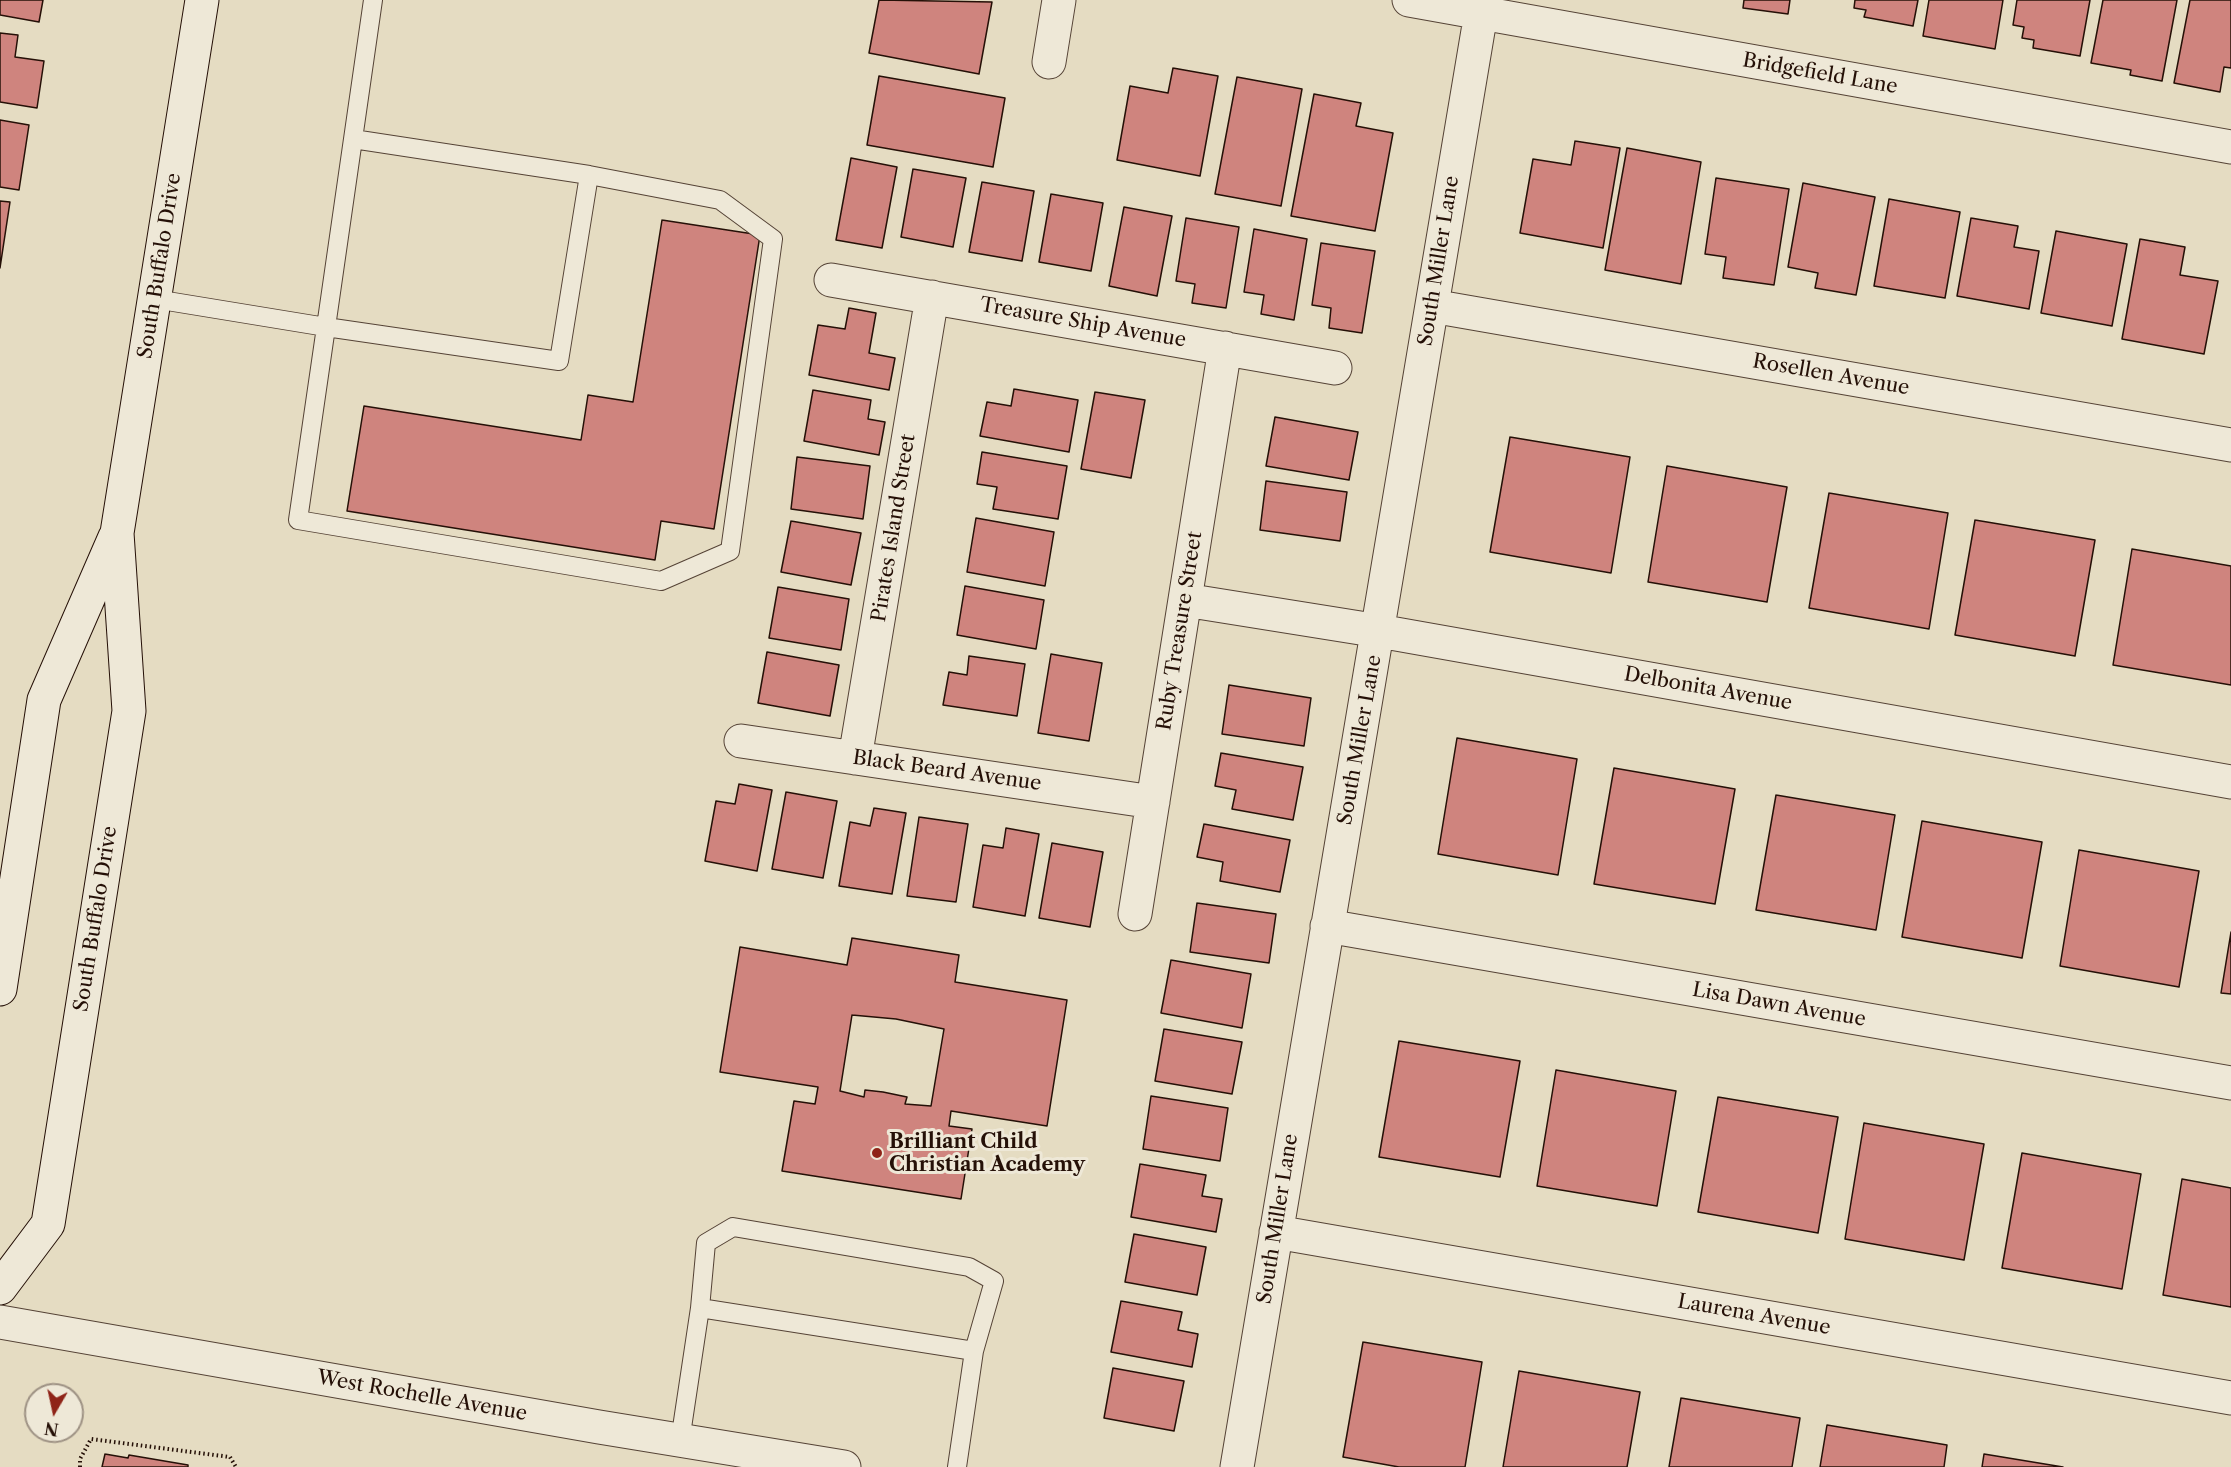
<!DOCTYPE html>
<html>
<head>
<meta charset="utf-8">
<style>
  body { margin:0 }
  #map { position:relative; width:2231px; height:1467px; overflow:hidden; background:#e5dcc2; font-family:"Libre Caslon Text",serif }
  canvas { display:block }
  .north { position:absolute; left:24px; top:1383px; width:60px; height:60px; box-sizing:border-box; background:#eee8d7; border:2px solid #9e9284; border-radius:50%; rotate:189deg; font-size:16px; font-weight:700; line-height:24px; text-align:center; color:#251007 }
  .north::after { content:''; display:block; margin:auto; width:21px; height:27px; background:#8f2418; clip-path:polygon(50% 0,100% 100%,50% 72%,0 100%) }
</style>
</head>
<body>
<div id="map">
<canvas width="2231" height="1467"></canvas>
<div class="north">N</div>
</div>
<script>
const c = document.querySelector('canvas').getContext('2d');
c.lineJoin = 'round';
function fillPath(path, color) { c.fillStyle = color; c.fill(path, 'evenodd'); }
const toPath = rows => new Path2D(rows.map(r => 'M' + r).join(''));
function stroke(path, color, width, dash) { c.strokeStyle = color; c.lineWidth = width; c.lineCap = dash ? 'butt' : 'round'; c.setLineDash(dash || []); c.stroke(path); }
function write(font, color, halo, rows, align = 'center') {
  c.font = font + ' "Libre Caslon Text",serif'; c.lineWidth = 6; c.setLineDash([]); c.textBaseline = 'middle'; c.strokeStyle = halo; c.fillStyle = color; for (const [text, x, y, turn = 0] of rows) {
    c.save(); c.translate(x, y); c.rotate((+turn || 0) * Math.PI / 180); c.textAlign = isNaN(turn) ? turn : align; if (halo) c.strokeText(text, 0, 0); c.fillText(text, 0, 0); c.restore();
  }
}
const building = toPath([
  [0,0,43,0,39,22,0,15,0,0],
  [879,0,992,2,979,74,869,53,879,0],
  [1744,0,1790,0,1788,14,1743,8,1744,0],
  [1855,0,1918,0,1913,26,1864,17,1866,10,1854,8,1855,0],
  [1929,0,2003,0,1995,49,1923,36,1929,0],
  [2017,0,2090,0,2080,56,2033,48,2034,40,2022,38,2024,27,2013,25,2017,0],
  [2103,0,2177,0,2162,81,2130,75,2131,70,2091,63,2103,0],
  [2190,0,2231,0,2231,68,2224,67,2220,92,2174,83,2190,0],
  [0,33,18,35,15,57,44,61,37,108,0,102,0,33],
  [1173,68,1218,76,1200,176,1117,160,1130,86,1168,93,1173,68],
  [879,76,1005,98,993,167,867,145,879,76],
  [1237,77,1302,89,1281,206,1215,194,1237,77],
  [1314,94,1361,103,1356,126,1393,133,1375,231,1291,216,1314,94],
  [0,120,29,125,19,190,0,187,0,120],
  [1575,141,1620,148,1603,248,1520,233,1533,159,1571,165,1575,141],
  [1627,148,1701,162,1681,284,1605,270,1627,148],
  [851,158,897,167,882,248,836,240,851,158],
  [913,169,966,178,953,247,901,237,913,169],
  [1716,178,1789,189,1774,285,1723,278,1726,257,1705,254,1716,178],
  [982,182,1034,191,1022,261,969,252,982,182],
  [1803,183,1875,197,1856,295,1815,288,1818,273,1788,267,1803,183],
  [1051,194,1103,203,1091,271,1039,262,1051,194],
  [1889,199,1960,212,1945,298,1874,286,1889,199],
  [0,201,10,202,0,268,0,201],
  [1124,207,1172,216,1157,296,1109,286,1124,207],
  [1186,218,1239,227,1226,308,1192,303,1195,284,1176,281,1186,218],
  [1971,218,2018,226,2014,247,2039,251,2029,309,1957,296,1971,218],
  [662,220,760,235,714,529,661,521,655,560,347,511,364,406,581,440,588,395,633,402,662,220],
  [1254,229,1307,239,1294,320,1261,314,1264,295,1244,292,1254,229],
  [2056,231,2127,244,2112,326,2041,313,2056,231],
  [2140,239,2185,247,2180,275,2218,281,2204,354,2122,339,2140,239],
  [1321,243,1375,251,1362,333,1329,328,1331,308,1312,305,1321,243],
  [849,308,876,313,869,353,895,358,889,390,809,375,818,325,845,329,849,308],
  [1014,389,1078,400,1069,452,980,436,987,402,1011,406,1014,389],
  [813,390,871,400,868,419,885,422,879,455,804,441,813,390],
  [1095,392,1145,400,1131,478,1081,469,1095,392],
  [1275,417,1358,432,1349,480,1266,466,1275,417],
  [1510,437,1630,457,1611,573,1490,552,1510,437],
  [982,452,1067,466,1058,519,993,509,997,487,977,484,982,452],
  [797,457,870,466,863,519,791,509,797,457],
  [1667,466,1787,487,1767,602,1648,582,1667,466],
  [1266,481,1347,492,1340,541,1260,530,1266,481],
  [1829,493,1948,513,1929,629,1809,608,1829,493],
  [976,518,1054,532,1045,586,967,572,976,518],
  [1975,520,2095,540,2075,656,1955,635,1975,520],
  [791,521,861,533,851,585,781,572,791,521],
  [2132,549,2231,566,2231,685,2113,665,2132,549],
  [965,586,1044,600,1036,649,957,635,965,586],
  [778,587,849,599,841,650,769,638,778,587],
  [767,652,839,665,830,716,758,703,767,652],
  [1051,654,1102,663,1089,741,1038,733,1051,654],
  [969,656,1025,664,1017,716,943,705,949,672,967,675,969,656],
  [1229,685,1311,698,1304,746,1222,734,1229,685],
  [1457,738,1577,759,1558,875,1438,854,1457,738],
  [1221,753,1303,767,1293,820,1232,809,1236,790,1215,786,1221,753],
  [1614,768,1735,789,1715,904,1594,884,1614,768],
  [739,784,772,790,757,871,705,861,716,801,735,804,739,784],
  [786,792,837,801,823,878,772,869,786,792],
  [1776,795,1895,815,1876,930,1756,910,1776,795],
  [874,808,906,813,892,894,839,886,850,822,870,826,874,808],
  [919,817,968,824,956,902,907,896,919,817],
  [1922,821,2042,842,2022,958,1902,937,1922,821],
  [1204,824,1290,840,1280,892,1220,881,1223,862,1197,857,1204,824],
  [1006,828,1039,834,1025,916,973,907,983,845,1003,848,1006,828],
  [1052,843,1103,852,1090,927,1039,918,1052,843],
  [2079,850,2199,871,2179,987,2060,966,2079,850],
  [1197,903,1276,914,1269,963,1190,952,1197,903],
  [2231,932,2231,994,2221,993,2231,932],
  [852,938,959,955,955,982,1067,1000,1047,1126,951,1111,949,1126,972,1129,961,1199,782,1171,794,1101,815,1104,818,1087,720,1072,740,947,847,965,852,938],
  [852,1015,896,1019,944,1029,931,1106,905,1104,907,1097,883,1092,865,1090,864,1097,840,1091,852,1015],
  [1171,960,1251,974,1242,1028,1161,1013,1171,960],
  [1164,1029,1242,1042,1232,1094,1155,1081,1164,1029],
  [1399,1041,1520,1061,1500,1177,1379,1157,1399,1041],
  [1556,1070,1676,1091,1657,1206,1537,1186,1556,1070],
  [1151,1096,1228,1108,1220,1161,1143,1149,1151,1096],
  [1718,1097,1838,1117,1818,1233,1698,1212,1718,1097],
  [1864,1123,1984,1144,1964,1260,1845,1239,1864,1123],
  [2022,1153,2141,1174,2122,1289,2002,1268,2022,1153],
  [1140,1164,1206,1175,1202,1196,1222,1199,1216,1232,1131,1217,1140,1164],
  [2182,1179,2231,1188,2231,1307,2163,1295,2182,1179],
  [1134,1234,1206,1247,1197,1295,1125,1282,1134,1234],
  [1121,1301,1182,1312,1178,1330,1198,1334,1192,1367,1111,1352,1121,1301],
  [1363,1342,1482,1362,1465,1467,1399,1467,1343,1457,1363,1342],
  [1113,1368,1184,1381,1174,1431,1104,1418,1113,1368],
  [1519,1371,1640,1392,1627,1467,1503,1467,1519,1371],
  [1681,1398,1800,1418,1792,1467,1669,1467,1681,1398],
  [1827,1425,1947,1445,1944,1467,1820,1467,1827,1425],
  [105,1454,128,1458,129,1455,188,1465,188,1467,102,1467,105,1454],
  [1984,1454,2063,1467,1982,1467,1984,1454]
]);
const path = toPath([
  [80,1467,80,1459,91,1439,230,1457,236,1467]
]);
const service = toPath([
  [353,139,589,175,559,361,326,327,298,520,661,581,730,551,773,239,720,200,589,175],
  [155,299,326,327,373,0],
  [700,1308,706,1243,733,1227,969,1267,994,1281,974,1351],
  [680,1441,700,1308,974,1351,957,1467]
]);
const minor = toPath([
  [1409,0,2231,147],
  [1049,62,1059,0],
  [831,280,1335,368],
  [1432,306,2231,445],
  [1185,600,1379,631,2231,782],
  [741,741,1153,802],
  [855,758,932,297],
  [1135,914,1225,348],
  [1327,926,2231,1083],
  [1276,1232,2231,1398],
  [1237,1467,1481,13]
]);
const tertiary = toPath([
  [0,1322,599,1427,844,1467]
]);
const secondary = toPath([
  [0,989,44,700,115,537],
  [0,1288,48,1224,129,711,117,533,202,0]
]);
const markers = [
  [877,1153,6,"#8f2418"]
];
const streetNames = [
  ["Bridgefield Lane",1820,74,10],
  ["South Miller Lane",1439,261,-81],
  ["South Buffalo Drive",160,266,-81],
  ["Treasure Ship Avenue",1083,323,10],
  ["Rosellen Avenue",1831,375,10],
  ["Pirates Island Street",894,528,-81],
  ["Ruby Treasure Street",1180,631,-81],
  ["Delbonita Avenue",1708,689,10],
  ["South Miller Lane",1360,740,-80],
  ["Black Beard Avenue",947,771,8],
  ["South Buffalo Drive",96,919,-81],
  ["Lisa Dawn Avenue",1779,1005,10],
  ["South Miller Lane",1278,1219,-81],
  ["Laurena Avenue",1754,1315,10],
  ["West Rochelle Avenue",422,1396,10]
];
const poiNames = [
  ["Brilliant Child",889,1142],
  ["Christian Academy",889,1165]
];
fillPath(building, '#cf847e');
stroke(building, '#251007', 1.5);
stroke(service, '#554336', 20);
stroke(minor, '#554336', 35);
stroke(tertiary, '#554336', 35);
stroke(secondary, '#251007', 35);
stroke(path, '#251007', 4, [1.5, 3]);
stroke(service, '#eee8d7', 18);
stroke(minor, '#eee8d7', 33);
stroke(tertiary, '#eee8d7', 33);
stroke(secondary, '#eee8d7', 33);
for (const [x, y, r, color] of markers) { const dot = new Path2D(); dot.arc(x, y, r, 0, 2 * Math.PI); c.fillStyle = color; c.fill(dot); stroke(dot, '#eee8d7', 2); }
write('20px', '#251007', '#eee8d7', streetNames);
write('bold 20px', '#251007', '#eee8d7', poiNames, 'left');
</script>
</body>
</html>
